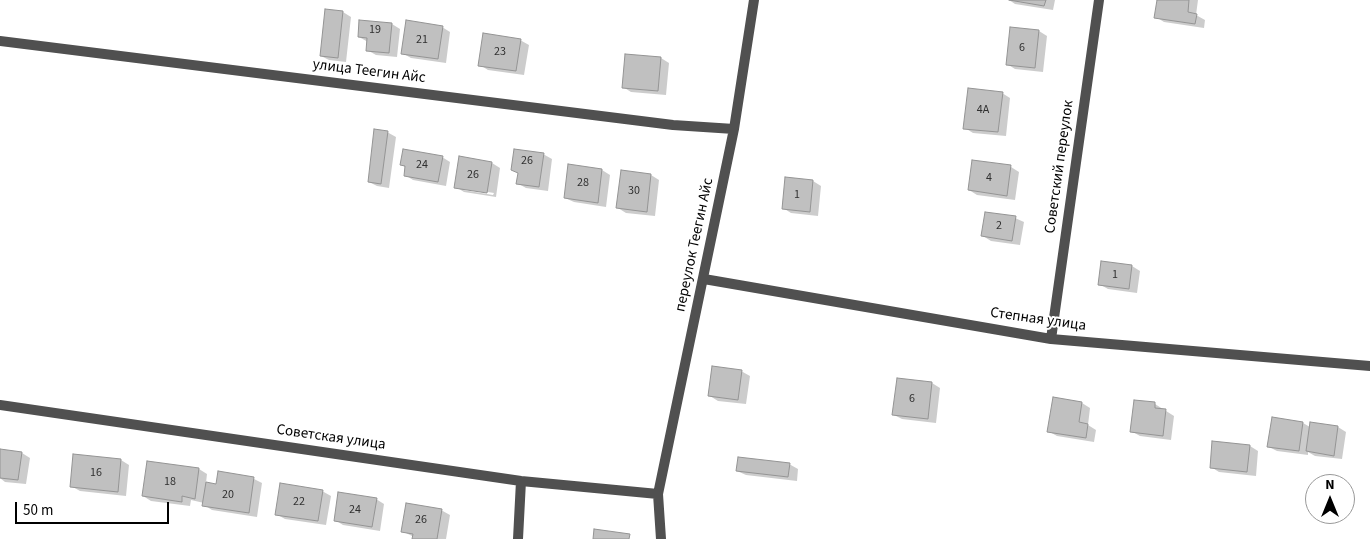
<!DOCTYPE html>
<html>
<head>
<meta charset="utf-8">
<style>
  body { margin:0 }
  #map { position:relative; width:1370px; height:539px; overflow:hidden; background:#fff; font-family:"Source Sans 3",sans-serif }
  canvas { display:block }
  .north { position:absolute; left:1305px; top:474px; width:50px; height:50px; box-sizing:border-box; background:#fff; border:1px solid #999; border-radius:50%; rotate:0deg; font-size:14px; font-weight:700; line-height:20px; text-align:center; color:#000 }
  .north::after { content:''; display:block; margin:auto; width:18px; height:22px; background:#000; clip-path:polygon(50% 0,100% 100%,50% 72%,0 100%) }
  .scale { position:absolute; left:15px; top:502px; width:154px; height:22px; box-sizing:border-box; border:2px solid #000; border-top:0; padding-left:6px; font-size:15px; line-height:18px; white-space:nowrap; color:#000; -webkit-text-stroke:4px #fff; paint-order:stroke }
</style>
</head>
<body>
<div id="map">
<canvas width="1370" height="539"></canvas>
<div class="north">N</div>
<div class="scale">50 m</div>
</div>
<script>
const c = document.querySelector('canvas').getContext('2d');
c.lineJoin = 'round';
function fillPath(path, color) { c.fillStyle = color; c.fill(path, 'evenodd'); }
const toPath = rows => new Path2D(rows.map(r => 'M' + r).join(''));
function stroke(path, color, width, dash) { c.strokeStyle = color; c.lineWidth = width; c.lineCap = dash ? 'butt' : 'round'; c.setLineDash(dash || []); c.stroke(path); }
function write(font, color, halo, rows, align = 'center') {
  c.font = font + ' "Source Sans 3",sans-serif'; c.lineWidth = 4; c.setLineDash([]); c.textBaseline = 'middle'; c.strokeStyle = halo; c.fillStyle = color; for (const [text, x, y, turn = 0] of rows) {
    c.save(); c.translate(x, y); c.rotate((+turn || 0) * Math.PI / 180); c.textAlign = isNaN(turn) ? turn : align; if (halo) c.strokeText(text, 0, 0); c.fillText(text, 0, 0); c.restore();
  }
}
const shadow = toPath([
  [1009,0,1055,0,1053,10,1015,4],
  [1158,0,1198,0,1196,15,1205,20,1204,28,1164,22,1156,17],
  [326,10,343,12,351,17,346,62,329,60,321,56],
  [392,24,400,29,397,57,376,55,367,50,368,42,359,37],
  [442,27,450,32,446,63,411,58,402,53],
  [1039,31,1047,36,1043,72,1015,69,1007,64],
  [520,40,529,45,524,75,488,70,480,65],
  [661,58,669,63,666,95,631,92,623,87],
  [1002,93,1010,98,1006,136,973,133,965,128],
  [387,132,396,137,389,188,377,186,369,182],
  [543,154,552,159,548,191,526,188,517,183],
  [442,157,450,162,446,186,413,180,405,175,406,168,401,164],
  [492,163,500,168,496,197,464,192,456,187],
  [463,188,494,193,493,195,463,190],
  [1011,167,1019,172,1015,200,977,195,969,190],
  [602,170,610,175,606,207,574,202,565,198],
  [622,171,651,175,659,180,655,216,626,213,618,208],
  [813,181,821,186,818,216,791,213,783,208],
  [1015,218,1024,222,1020,245,991,241,983,236],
  [1102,262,1132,266,1140,271,1137,293,1108,289,1099,284],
  [741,371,750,376,746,404,718,401,710,396],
  [932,383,940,388,936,423,902,419,894,415],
  [1054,399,1082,403,1090,408,1088,425,1096,430,1094,442,1057,436,1048,431],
  [1155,404,1174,416,1171,440,1140,436,1131,431],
  [1273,419,1303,423,1310,427,1338,427,1346,432,1342,459,1315,456,1308,452,1308,455,1277,451,1269,447],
  [1250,446,1258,451,1256,476,1219,472,1211,467],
  [22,453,30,458,26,484,5,482,0,478,0,455],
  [75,455,121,460,129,465,126,496,80,491,71,486],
  [789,464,798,469,797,481,746,475,737,471],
  [199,469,207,474,206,483,217,485,219,473,254,479,262,483,257,517,212,510,204,505,204,503,191,500,190,506,151,501,143,496],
  [322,491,331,496,326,525,285,519,276,514],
  [376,499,384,504,380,531,343,525,335,520],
  [441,510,450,515,446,539,414,539,414,537,402,531]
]);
const building = toPath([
  [1009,0,1046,0,1044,6,1009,0],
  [1157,0,1189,0,1188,12,1197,14,1195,24,1154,18,1157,0],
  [325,9,343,11,338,58,320,56,325,9],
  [359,20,392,23,389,53,366,51,367,38,358,37,359,20],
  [406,20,443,26,438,59,401,54,406,20],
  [1010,27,1039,30,1035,68,1006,65,1010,27],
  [483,33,521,39,516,71,478,66,483,33],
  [625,54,661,57,658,91,622,88,625,54],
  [968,88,1003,92,998,132,963,129,968,88],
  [374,129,388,131,381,184,368,182,374,129],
  [403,149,443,156,438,182,404,176,405,166,400,165,403,149],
  [514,149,544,153,539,187,516,184,518,173,511,170,514,149],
  [459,156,492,162,487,193,454,188,459,156],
  [972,160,1011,165,1007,196,968,190,972,160],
  [568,164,602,169,598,203,564,198,568,164],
  [621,170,651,174,647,212,616,208,621,170],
  [785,177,813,180,810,212,782,209,785,177],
  [985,212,1016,216,1012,241,981,236,985,212],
  [1101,261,1132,265,1129,289,1098,285,1101,261],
  [712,366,742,370,738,400,708,396,712,366],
  [897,378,932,382,928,419,892,415,897,378],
  [1053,397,1082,402,1079,422,1088,424,1086,438,1047,432,1053,397],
  [1134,400,1155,402,1155,408,1166,409,1163,436,1130,432,1134,400],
  [1272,417,1303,422,1299,451,1267,447,1272,417],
  [1310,422,1338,426,1334,456,1306,451,1310,422],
  [1212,441,1250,445,1247,472,1210,468,1212,441],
  [0,449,22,452,18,480,0,478,0,449],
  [73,454,121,459,118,492,70,487,73,454],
  [738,457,790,463,788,477,736,471,738,457],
  [147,461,199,468,195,499,182,496,182,502,142,496,147,461],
  [218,471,254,477,249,513,202,506,206,482,216,484,218,471],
  [280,483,323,490,318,521,275,515,280,483],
  [338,492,377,498,372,527,334,521,338,492],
  [406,503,442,509,437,539,412,539,413,534,401,532,406,503],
  [594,529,630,534,629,539,593,539,594,529]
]);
const street = toPath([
  [0,41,673,125,734,129],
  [704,279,1051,339,1370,366],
  [1051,339,1099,0],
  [0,405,521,481,658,494],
  [518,539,521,481],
  [661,539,658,494,734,129,754,0]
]);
const numberNames = [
  ["19",375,30],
  ["21",422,40],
  ["6",1022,48],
  ["23",500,52],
  ["4А",983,110],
  ["26",527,161],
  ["24",422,165],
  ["26",473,175],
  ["4",989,178],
  ["28",583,183],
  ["30",634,191],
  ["1",797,195],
  ["2",999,226],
  ["1",1115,275],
  ["6",912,399],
  ["16",96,473],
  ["18",170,482],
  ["20",228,495],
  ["22",299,502],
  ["24",355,510],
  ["26",421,520]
];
const streetNames = [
  ["улица Теегин Айс",369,72,7],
  ["Советский переулок",1060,167,-82],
  ["переулок Теегин Айс",695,245,-78],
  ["Степная улица",1038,320,8],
  ["Советская улица",331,438,8]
];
fillPath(shadow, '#0003');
fillPath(building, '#c0c0c0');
stroke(building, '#949494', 1);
stroke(street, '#505050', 10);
write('12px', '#303030', null, numberNames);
write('15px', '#000', '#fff', streetNames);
</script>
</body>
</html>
